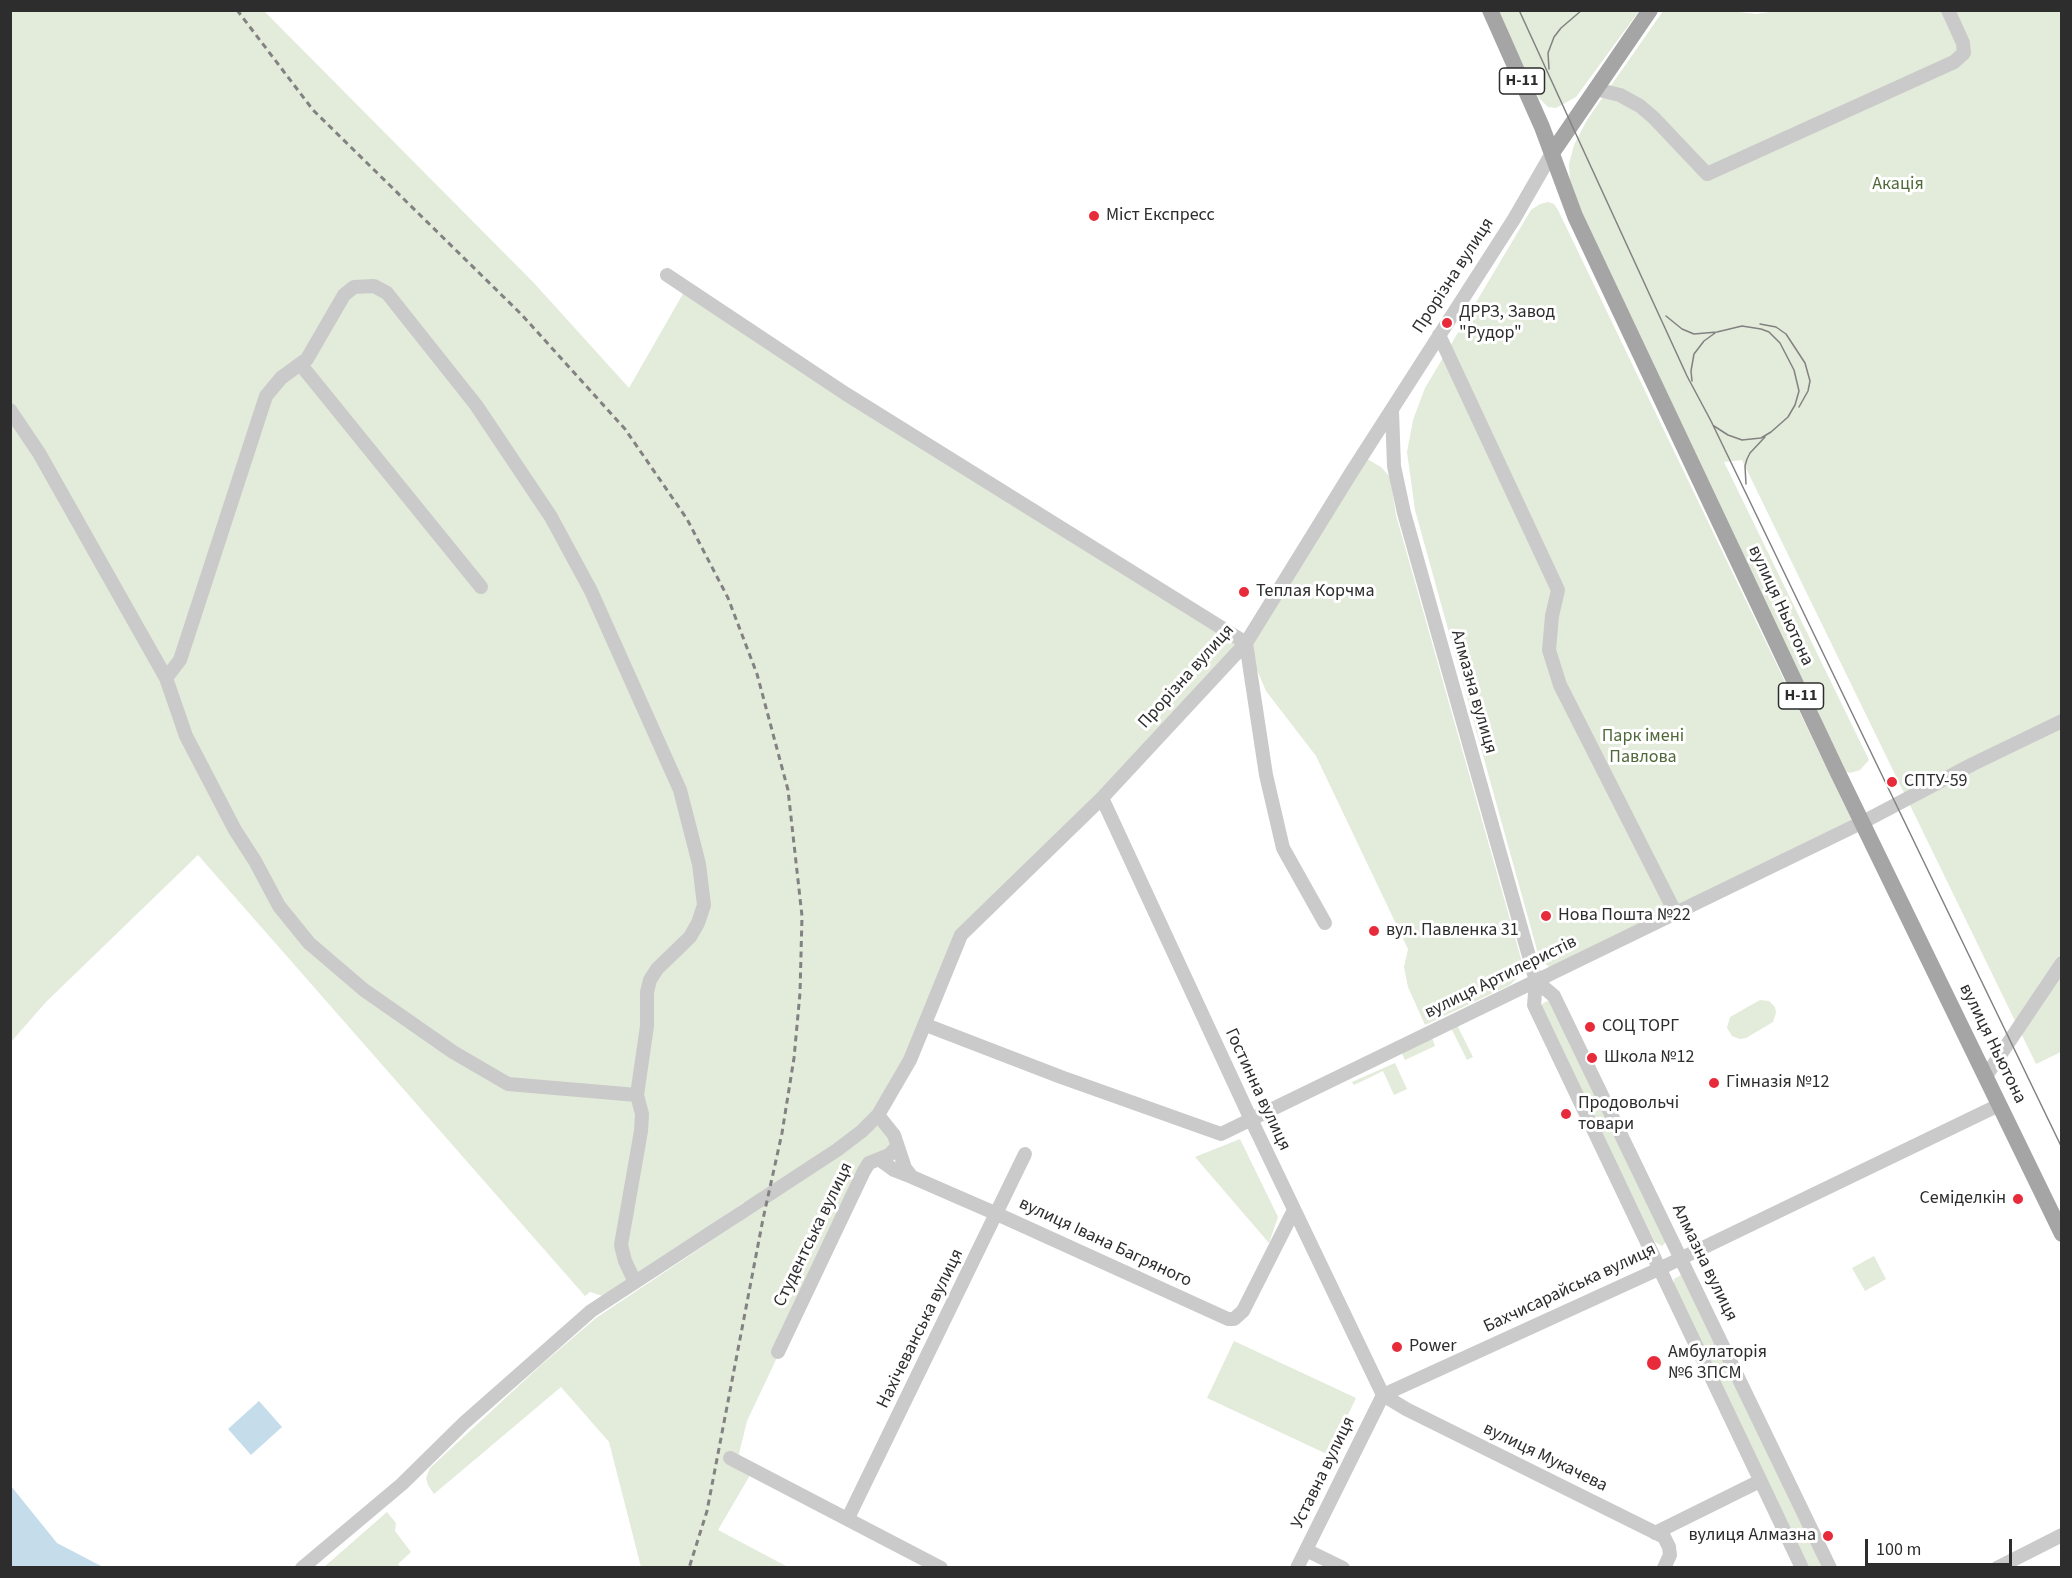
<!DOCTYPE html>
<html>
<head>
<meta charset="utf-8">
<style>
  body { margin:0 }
  #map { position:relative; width:2072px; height:1578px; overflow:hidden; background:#fff; font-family:"Source Sans 3",sans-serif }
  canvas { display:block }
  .frame { position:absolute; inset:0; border:12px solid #2d2d2d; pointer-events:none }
  .scale { position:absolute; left:1865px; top:1539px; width:147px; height:27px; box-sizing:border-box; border:3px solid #2d2d2d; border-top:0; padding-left:8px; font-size:18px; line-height:21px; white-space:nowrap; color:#2d2d2d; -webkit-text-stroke:4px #fff; paint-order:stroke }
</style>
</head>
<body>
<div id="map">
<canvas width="2072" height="1578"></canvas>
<div class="frame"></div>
<div class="scale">100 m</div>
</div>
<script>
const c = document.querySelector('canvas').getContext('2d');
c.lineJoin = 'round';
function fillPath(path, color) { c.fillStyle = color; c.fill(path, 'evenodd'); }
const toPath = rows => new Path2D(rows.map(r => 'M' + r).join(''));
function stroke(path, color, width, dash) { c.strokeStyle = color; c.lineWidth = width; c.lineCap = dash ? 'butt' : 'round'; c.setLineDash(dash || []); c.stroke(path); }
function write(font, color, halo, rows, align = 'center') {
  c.font = font + ' "Source Sans 3",sans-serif'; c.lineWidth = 6; c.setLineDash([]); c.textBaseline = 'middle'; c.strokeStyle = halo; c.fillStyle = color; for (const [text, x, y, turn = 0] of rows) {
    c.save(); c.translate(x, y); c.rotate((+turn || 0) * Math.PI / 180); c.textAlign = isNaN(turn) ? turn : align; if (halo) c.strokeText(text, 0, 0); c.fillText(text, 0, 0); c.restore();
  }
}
const green = toPath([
  [1720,10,1757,14,1781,10,2061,11,2061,1052,2036,1064,1742,460,1724,462,1869,760,1860,770,1850,773,1843,771,1585,224,1570,182,1569,164,1574,145,1587,120,1663,11],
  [11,11,264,11,534,283,629,388,688,285,1246,643,1362,456,1381,467,1390,477,1396,515,1520,955,1523,966,1521,974,1510,985,1425,1025,1408,987,1404,967,1408,949,1316,756,1266,691,1246,644,961,935,878,1115,897,1147,869,1163,747,1421,737,1462,753,1470,718,1530,788,1567,641,1567,609,1442,561,1387,434,1494,428,1485,426,1478,430,1468,540,1366,596,1318,741,1221,744,1202,606,1297,590,1292,585,1296,198,855,46,1002,11,1042],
  [1498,11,1639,11,1576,97,1556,108,1548,107,1539,98],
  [1548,202,1554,204,1558,210,1852,821,1550,967,1540,961,1415,510,1407,452,1413,420,1425,388,1531,210,1540,204],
  [1549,1000,1666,1242,1662,1246,1655,1242,1542,1010,1542,1004],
  [1760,1000,1769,1001,1775,1007,1776,1013,1773,1022,1746,1038,1740,1039,1732,1036,1727,1028,1730,1017],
  [1455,1021,1473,1057,1467,1060,1449,1024],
  [1432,1038,1435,1046,1405,1060,1401,1052],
  [1395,1063,1407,1089,1394,1095,1383,1071,1354,1085,1352,1082],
  [1240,1139,1278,1217,1269,1243,1195,1157],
  [1874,1256,1886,1279,1865,1291,1852,1268],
  [1681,1275,1823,1567,1809,1567,1674,1285,1674,1279],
  [1234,1341,1356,1398,1329,1455,1207,1398],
  [387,1512,396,1523,395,1531,411,1552,398,1564,401,1567,324,1567]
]);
const water = toPath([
  [259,1401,282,1427,251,1455,228,1429],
  [11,1486,57,1543,103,1567,11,1567]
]);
const minor = toPath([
  [1595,89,1620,95,1640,106,1654,118,1707,174,1954,62,1964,53,1963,43,1948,10],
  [667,275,846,394,1246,643,1266,775,1283,848,1325,923],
  [1439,335,1558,590,1552,616,1549,650,1560,685,1676,914],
  [301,365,481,587],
  [10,410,39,453,166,678,186,736,235,830,255,861,279,906,309,943,364,990,453,1052,508,1084,637,1095],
  [1392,411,1394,466,1404,513,1536,981,1534,1005,1802,1568],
  [166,678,180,660,266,396,281,378,307,359,344,295,354,287,374,286,387,293,476,405,551,517,591,591,680,790,699,864,704,905,698,923,690,937,657,969,650,980,647,992,647,1026,637,1095,642,1114,641,1131,621,1245,625,1261,635,1282],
  [1102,798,1247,1111,1383,1395],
  [1536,981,1554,996,1830,1568],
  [926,1025,1061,1077,1221,1134,1863,822,1973,764,2062,721],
  [1986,1076,2062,963],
  [878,1115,894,1135,905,1168,912,1177,997,1214,1228,1319,1234,1319,1243,1311,1294,1210],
  [879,1159,894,1170,912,1177],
  [778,1352,864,1171,869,1163,889,1155,897,1147],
  [1383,1395,1661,1268,1999,1105],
  [1383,1395,1406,1409,1664,1537,1669,1547,1670,1555,1664,1568],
  [730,1458,941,1568],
  [848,1518,1025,1154],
  [1655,1533,1760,1481],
  [1306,1550,1343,1568],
  [302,1568,402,1484,464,1423,591,1311,837,1150,862,1131,878,1115,910,1060,961,935,1102,798,1246,643,1351,473,1514,219,1552,153],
  [1297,1568,1383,1395],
  [1997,1568,2062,1535]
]);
const major = toPath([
  [1490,10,1542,127,1575,216,1836,769,2062,1234],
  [1552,153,1650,10]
]);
const tram = toPath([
  [1519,10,1687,376,1711,421,2062,1148],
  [1549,69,1548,53,1554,37,1561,28,1582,10],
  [1666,316,1682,329,1694,334,1717,332,1742,326,1761,329,1769,332,1780,343,1794,370,1799,391,1795,405,1788,417,1771,432,1761,438,1742,440,1728,435,1714,426],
  [1760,324,1776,327,1786,334,1805,363,1810,381,1808,391,1799,407],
  [1692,381,1691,371,1694,354,1704,341,1715,333],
  [1746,484,1745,466,1747,459,1750,453,1765,437]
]);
const rail = toPath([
  [237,10,313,110,522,315,625,429,687,519,728,598,757,674,788,790,802,916,800,993,794,1058,782,1133,763,1219,707,1511,689,1568]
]);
const markers = [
  [1094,216,6,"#e82b3a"],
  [1447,323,6,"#e82b3a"],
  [1244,592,6,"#e82b3a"],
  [1892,782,6,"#e82b3a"],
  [1546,916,6,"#e82b3a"],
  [1374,931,6,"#e82b3a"],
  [1590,1027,6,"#e82b3a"],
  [1592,1058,6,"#e82b3a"],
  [1714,1083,6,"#e82b3a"],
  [1566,1114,6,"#e82b3a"],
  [2018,1199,6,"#e82b3a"],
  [1397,1347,6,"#e82b3a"],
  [1654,1363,8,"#e82b3a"],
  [1828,1536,6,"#e82b3a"]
];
const shields = [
  [1522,81,45],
  [1801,696,45]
];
const shieldNames = [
  ["Н-11",1522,81],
  ["Н-11",1801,696]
];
const parkNames = [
  ["Акація",1898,185],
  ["Парк імені",1643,737],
  ["Павлова",1643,758]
];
const poiNames = [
  ["Міст Експресс",1106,216],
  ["ДРРЗ, Завод",1459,313],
  ["\"Рудор\"",1459,334],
  ["Теплая Корчма",1256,592],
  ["СПТУ-59",1904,782],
  ["Нова Пошта №22",1558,916],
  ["вул. Павленка 31",1386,931],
  ["СОЦ ТОРГ",1602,1027],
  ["Школа №12",1604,1058],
  ["Гімназія №12",1726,1083],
  ["Продовольчі",1578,1104],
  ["товари",1578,1125],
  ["Семіделкін",2006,1199,"right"],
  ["Power",1409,1347],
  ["Амбулаторія",1668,1353],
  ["№6 ЗПСМ",1668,1374],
  ["вулиця Алмазна",1816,1536,"right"]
];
const streetNames = [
  ["Прорізна вулиця",1454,276,-57],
  ["вулиця Ньютона",1780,606,65],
  ["Прорізна вулиця",1187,677,-48],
  ["Алмазна вулиця",1473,692,74],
  ["вулиця Артилеристів",1501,978,-26],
  ["вулиця Ньютона",1992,1044,64],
  ["Гостинна вулиця",1257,1090,65],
  ["Студентська вулиця",814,1235,-64],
  ["вулиця Івана Багряного",1105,1243,25],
  ["Алмазна вулиця",1704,1263,64],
  ["Бахчисарайська вулиця",1570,1289,-25],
  ["Нахічеванська вулиця",921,1329,-64],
  ["вулиця Мукачева",1545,1458,26],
  ["Уставна вулиця",1324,1473,-64]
];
fillPath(green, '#e3ebda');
fillPath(water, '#c5ddeb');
stroke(minor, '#cacaca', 14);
stroke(major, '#a5a5a5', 16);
stroke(tram, '#828282', 1.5);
stroke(rail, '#828282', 3, [6, 4.5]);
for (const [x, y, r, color] of markers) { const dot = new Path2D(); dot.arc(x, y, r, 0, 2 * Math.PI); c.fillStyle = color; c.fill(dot); stroke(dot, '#fff', 2); }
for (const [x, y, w] of shields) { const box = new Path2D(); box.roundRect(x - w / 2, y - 13, w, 26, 4.5); c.fillStyle = '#fff'; c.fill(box); stroke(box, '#2d2d2d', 1.5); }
write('bold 16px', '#2d2d2d', null, shieldNames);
write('18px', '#50693a', '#fff', parkNames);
write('18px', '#2d2d2d', '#fff', poiNames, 'left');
write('18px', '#2d2d2d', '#fff', streetNames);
</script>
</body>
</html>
